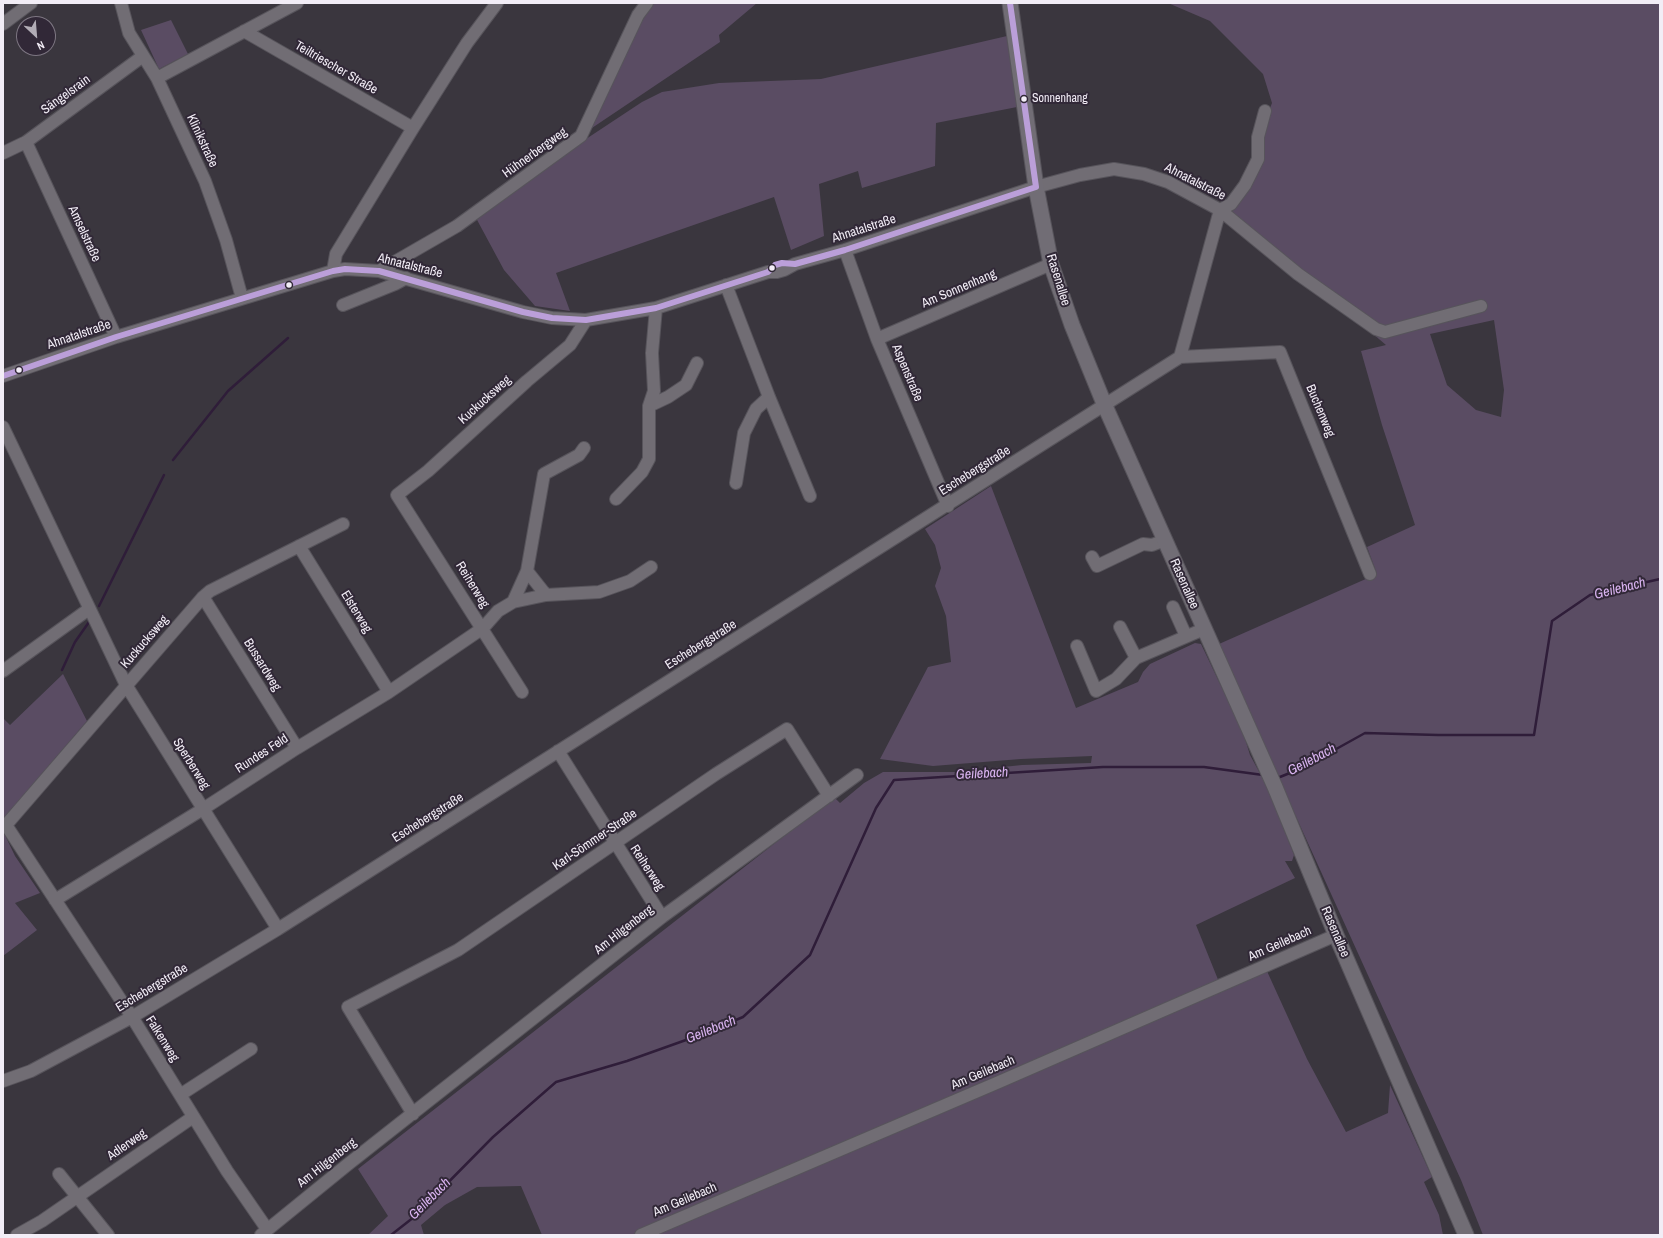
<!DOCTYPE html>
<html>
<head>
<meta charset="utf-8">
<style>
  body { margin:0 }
  #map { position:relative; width:1663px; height:1238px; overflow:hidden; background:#3a363e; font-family:"Archivo Narrow",sans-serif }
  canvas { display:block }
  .frame { position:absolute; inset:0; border:4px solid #f2edf6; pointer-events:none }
  .north { position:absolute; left:16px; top:16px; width:40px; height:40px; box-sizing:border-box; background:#312837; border:1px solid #7e7783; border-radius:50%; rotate:154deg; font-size:11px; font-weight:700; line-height:16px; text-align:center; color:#f2edf6 }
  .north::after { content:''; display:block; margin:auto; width:14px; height:18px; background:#b2adb6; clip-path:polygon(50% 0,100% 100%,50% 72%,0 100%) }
</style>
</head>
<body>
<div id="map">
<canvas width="1663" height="1238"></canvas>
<div class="frame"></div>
<div class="north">N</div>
</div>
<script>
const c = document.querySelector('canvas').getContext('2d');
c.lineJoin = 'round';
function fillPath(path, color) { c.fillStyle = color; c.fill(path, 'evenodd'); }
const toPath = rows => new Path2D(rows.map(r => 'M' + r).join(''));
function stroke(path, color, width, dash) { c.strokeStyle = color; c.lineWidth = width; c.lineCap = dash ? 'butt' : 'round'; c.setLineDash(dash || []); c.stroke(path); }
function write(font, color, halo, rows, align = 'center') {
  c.font = font + ' "Archivo Narrow",sans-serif'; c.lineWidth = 4; c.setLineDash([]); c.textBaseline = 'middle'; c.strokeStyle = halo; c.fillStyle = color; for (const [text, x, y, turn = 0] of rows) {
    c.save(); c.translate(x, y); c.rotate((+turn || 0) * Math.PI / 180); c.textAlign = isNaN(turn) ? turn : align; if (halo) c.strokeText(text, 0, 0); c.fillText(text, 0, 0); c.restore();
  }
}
const green = toPath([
  [649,3,757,3,719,35,720,42,586,132],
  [1168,3,1660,3,1660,1235,1483,1235,1461,1180,1243,700,1234,676,1219,644,1377,574,1367,547,1415,525,1382,425,1361,351,1386,345,1230,212,1242,196,1265,121,1272,103,1263,74,1210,21],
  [1494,320,1504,390,1501,417,1476,410,1447,385,1430,334],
  [171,20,188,54,159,69,141,30],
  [1007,36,1017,107,936,123,935,166,862,188,858,171,819,184,824,236,791,250,774,197,556,273,570,311,535,306,504,270,476,218,583,141,642,102,662,92,719,83,821,79],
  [991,486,1076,708,1138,682,1143,672,1150,664,1195,643,1201,644,1243,732,1250,755,1269,790,1294,855,1292,861,1285,861,1295,878,1196,925,1219,982,1266,969,1307,1059,1346,1132,1388,1113,1390,1085,1432,1177,1424,1182,1439,1215,1443,1235,542,1235,521,1186,477,1187,445,1205,421,1225,424,1235,368,1235,388,1216,358,1169,834,797,840,803,864,783,883,772,955,772,1022,765,1091,763,1092,756,1021,759,933,766,880,759,928,667,951,662,946,616,935,586,941,568,935,545,925,529],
  [63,674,87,721,3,819,3,718,10,725],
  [3,831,15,856,40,893,15,903,37,930,3,956]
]);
const stream = toPath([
  [173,460,228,391,288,338],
  [99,606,164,475],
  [62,670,75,642,89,622],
  [1276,777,1280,777,1302,768,1365,733,1438,735,1534,735,1552,621,1590,595,1660,579],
  [391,1235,414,1217,493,1137,556,1082,627,1061,700,1035,743,1017,810,955,876,808,894,780,1103,767,1204,767,1263,775]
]);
const minor = toPath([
  [121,3,129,33,157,78,205,181,226,240,242,298],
  [3,24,31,3],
  [244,31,413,128],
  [157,78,297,3],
  [26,142,116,337],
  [3,153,26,142,143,56],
  [845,250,877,339,948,506],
  [333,271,336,254,413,128,467,43,497,3],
  [379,271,457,226,581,136,638,15,647,3],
  [726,285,769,397,810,496],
  [343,305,395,284,406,278],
  [877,339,1051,264],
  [1180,357,1280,352,1370,574],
  [3,376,116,337,333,271,345,269,379,271,523,312,552,318,586,320,656,308,768,272,777,272,784,270,795,264,845,250,1036,187,1080,175,1114,169,1144,174,1168,182,1220,210,1298,274,1376,329,1385,332,1481,306],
  [649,406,668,397,686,385,697,363],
  [3,427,126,685,278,929],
  [736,483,744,433,756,409,769,397],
  [616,499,642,472,649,459,649,406,654,391,652,353,656,308],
  [299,546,389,692],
  [1092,557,1097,566,1143,544,1152,545,1165,540],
  [527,571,546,595],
  [203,597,297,748],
  [513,602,527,571,544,474,579,455,584,448],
  [1173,607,1186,636],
  [1120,627,1136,658],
  [1077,646,1096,691,1116,679,1136,658,1204,629],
  [3,671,89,609],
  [522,692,397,495,428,471,527,381,570,345,586,320],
  [558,751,662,917],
  [55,900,203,809,297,748,389,692,483,628,498,611,513,602,546,595,599,592,630,581,651,567],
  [3,1081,31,1071,132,1017,278,929,1180,357,1220,210,1231,204,1245,185,1258,159,1258,137,1265,111],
  [180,1095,251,1049],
  [413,1114,348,1007,458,950,716,774,787,729,829,796],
  [59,1174,108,1235],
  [267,1229,227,1171,132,1017,6,825,203,597,210,591,343,524],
  [17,1235,42,1221,193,1117],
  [261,1235,347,1165,662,917,857,775],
  [641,1235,999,1082,1336,935]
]);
const major = toPath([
  [1010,3,1036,187,1051,264,1072,325,1105,406,1275,787,1336,935,1466,1235]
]);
const bus1 = toPath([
  [1010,3,1036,187],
  [3,376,116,337,333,271,345,269,379,271,523,312,552,318,586,320,656,308,768,272,775,265,782,263,795,264,845,250,1036,187]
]);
const markers = [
  [1024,99,3.5,"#f2edf6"],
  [772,268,3.5,"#f2edf6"],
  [289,285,3.5,"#f2edf6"],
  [19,370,3.5,"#f2edf6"]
];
const busNames = [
  ["Sonnenhang",1032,99]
];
const streetNames = [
  ["Teiltriescher Straße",336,68,30],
  ["Sängelsrain",66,95,-36],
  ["Klinikstraße",202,141,65],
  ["Hühnerbergweg",535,153,-36],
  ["Ahnatalstraße",1195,182,27],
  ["Ahnatalstraße",864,229,-18],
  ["Amselstraße",84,234,65],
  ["Ahnatalstraße",410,266,14],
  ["Rasenallee",1058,280,73],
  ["Am Sonnenhang",959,289,-23],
  ["Ahnatalstraße",79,335,-19],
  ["Aspenstraße",907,373,67],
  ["Kuckucksweg",485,400,-42],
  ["Buchenweg",1320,411,67],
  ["Eschebergstraße",975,471,-32],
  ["Rasenallee",1184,584,66],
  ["Reiherweg",472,585,58],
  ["Elsterweg",356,612,58],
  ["Kuckucksweg",145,642,-49],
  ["Eschebergstraße",701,645,-32],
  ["Bussardweg",262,665,58],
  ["Rundes Feld",262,754,-33],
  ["Sperberweg",191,764,58],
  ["Eschebergstraße",428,818,-32],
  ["Karl-Sömmer-Straße",595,840,-34],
  ["Reiherweg",647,868,57],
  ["Am Hilgenberg",624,930,-38],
  ["Rasenallee",1335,932,67],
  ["Am Geilebach",1280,944,-24],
  ["Eschebergstraße",152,988,-31],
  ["Falkenweg",162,1039,58],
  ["Am Geilebach",983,1073,-23],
  ["Adlerweg",127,1145,-35],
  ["Am Hilgenberg",327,1163,-38],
  ["Am Geilebach",685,1200,-23]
];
const waterNames = [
  ["Geilebach",1620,589,-14],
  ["Geilebach",1312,760,-28],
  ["Geilebach",982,774,-3],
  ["Geilebach",711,1030,-22],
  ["Geilebach",430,1199,-45]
];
fillPath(green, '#5a4c63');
stroke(stream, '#2f1d39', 2.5);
stroke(minor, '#57545b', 14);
stroke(major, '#57545b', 17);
stroke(minor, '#716d74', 12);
stroke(major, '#716d75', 15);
stroke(bus1, '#bb9fd9', 6);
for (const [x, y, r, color] of markers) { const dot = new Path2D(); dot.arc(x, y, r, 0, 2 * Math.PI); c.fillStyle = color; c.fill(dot); stroke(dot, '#312837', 1.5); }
write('12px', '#f2edf6', '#312837', busNames, 'left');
write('13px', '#f2edf6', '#312837', streetNames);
write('italic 14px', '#dab4f1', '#312837', waterNames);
</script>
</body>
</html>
